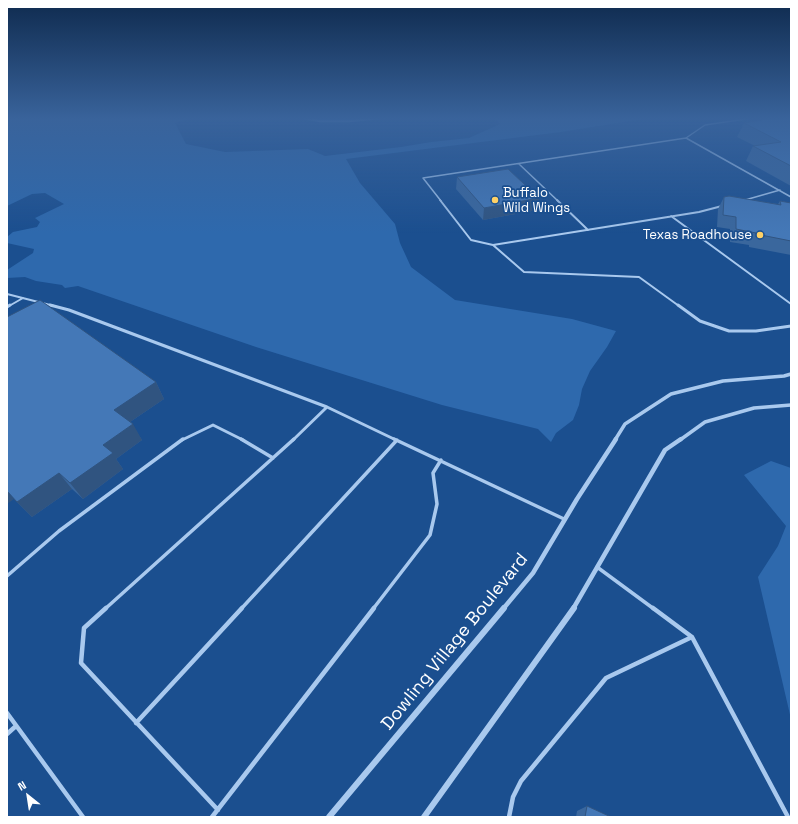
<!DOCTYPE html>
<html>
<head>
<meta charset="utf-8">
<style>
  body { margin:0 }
  #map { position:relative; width:798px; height:824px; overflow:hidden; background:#1b4f8f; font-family:"Space Grotesk",sans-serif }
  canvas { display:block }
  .frame { position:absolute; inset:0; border:8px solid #fff; pointer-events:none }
  .north { position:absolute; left:8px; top:776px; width:40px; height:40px; -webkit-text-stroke:3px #1b4f8f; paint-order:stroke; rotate:330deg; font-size:11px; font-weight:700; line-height:16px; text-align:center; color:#fff }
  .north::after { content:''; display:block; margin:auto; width:14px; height:18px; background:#fff; clip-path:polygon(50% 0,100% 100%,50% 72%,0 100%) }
</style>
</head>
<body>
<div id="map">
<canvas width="798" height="824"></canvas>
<div class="frame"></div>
<div class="north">N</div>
</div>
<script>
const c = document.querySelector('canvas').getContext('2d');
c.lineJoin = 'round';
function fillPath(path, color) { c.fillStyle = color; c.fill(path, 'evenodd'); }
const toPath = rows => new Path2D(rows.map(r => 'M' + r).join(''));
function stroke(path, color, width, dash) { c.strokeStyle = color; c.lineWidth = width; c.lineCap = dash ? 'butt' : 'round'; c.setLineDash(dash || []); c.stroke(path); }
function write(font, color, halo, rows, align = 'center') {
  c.font = font + ' "Space Grotesk",sans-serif'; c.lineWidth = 3.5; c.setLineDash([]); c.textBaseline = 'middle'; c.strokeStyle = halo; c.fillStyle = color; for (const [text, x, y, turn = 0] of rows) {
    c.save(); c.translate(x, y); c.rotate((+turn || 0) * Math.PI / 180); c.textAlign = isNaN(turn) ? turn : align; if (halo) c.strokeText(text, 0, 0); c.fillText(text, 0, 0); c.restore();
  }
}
const green = toPath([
  [7,118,192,118,175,123,186,144,225,152,308,149,325,156,401,147,431,142,469,138,500,124,493,118,649,118,561,132,346,159,360,183,395,224,400,243,411,267,455,300,572,319,616,331,607,347,590,371,582,389,579,405,573,420,556,433,551,442,538,429,442,405,256,347,78,286,65,288,62,285,36,281,25,277,7,278,7,270,33,253,34,249,7,243,7,237,13,232,37,227,40,222,35,218,64,204,45,193,32,194,7,206],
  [771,461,791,468,791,719,758,577,778,546,786,526,744,475]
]);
const serviceFar4 = toPath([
  [752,118,705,125,686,138,791,197],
  [519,164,558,201],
  [745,200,780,190],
  [441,201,423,178,686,138]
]);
const serviceFar3 = toPath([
  [440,200,471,240,493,245],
  [557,200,588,230],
  [671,216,791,304],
  [7,294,54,306],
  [9,306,23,298],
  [679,306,639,277,524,272,493,245,699,212,722,206]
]);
const serviceFar2 = toPath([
  [50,305,69,310,327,407,396,440],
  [678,305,700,321,729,331,756,331,791,326],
  [7,307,10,305],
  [182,440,213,425,243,440],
  [293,440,327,407]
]);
const serviceFar1 = toPath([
  [241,439,273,458],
  [394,439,564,519],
  [597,567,654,609],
  [7,576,59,531,183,439],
  [105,609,294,439],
  [241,609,397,440],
  [373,609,430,535,437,504,433,473,441,460]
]);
const service = toPath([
  [106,608,84,628,81,663,218,810],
  [653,608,692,637,788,817],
  [7,713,83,817],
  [136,723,242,608],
  [7,734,16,726],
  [212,817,374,608],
  [509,817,513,797,521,781,606,678,692,637]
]);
const minorFar3 = toPath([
  [304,118,320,121,349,121,380,118]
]);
const minorFar2 = toPath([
  [615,440,625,424,671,394,723,381,784,376,791,374],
  [680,440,705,422,754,408,791,405]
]);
const minorFar1 = toPath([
  [503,609,533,573,577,499,616,439],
  [573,609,665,450,681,439]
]);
const minor = toPath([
  [329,817,504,608],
  [424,817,574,608]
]);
const wall = toPath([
  [791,118,791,186,746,161,753,146,755,146,737,137,744,123],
  [457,177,537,210,483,220,456,189],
  [724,197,778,204,780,201,791,203,791,255,749,247,749,245,730,242,730,229,717,227,718,209],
  [156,382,164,399,130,422,142,440,116,459,123,469,83,499,72,489,32,517,14,499],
  [587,806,611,817,576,817,577,811]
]);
const shadedWall = toPath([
  [539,198,537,210,483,220,484,208],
  [156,382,164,399,124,426,114,410],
  [133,424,142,440,116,459,123,469,83,499,70,483,103,445],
  [59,473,72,489,32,517,17,502],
  [7,491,14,499,7,504]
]);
const building = toPath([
  [775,118,791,118,791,166,753,146,781,142,744,123,775,118],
  [508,169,539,198,484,208,457,177,508,169],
  [729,196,781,205,780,201,791,203,791,241,756,234,756,233,736,229,736,217,723,215,724,197,729,196],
  [40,300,156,382,114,410,133,424,103,445,113,453,70,483,59,473,17,502,7,491,7,317,40,300],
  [587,806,611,817,585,817,587,806]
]);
const markers = [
  [495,200,4,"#ffd166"],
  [760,235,4,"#ffd166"]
];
const farPoinames = [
  ["Buffalo",503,193],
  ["Wild Wings",503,208],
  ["Texas Roadhouse",752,235,"right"]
];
const nearStreetnames = [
  ["Dowling Village Boulevard",455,642,-51]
];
fillPath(green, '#2e69ad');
stroke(serviceFar4, '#a9c9ee', 1.5);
stroke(serviceFar3, '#a9c9ee', 2);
stroke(serviceFar2, '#a9c9ee', 3);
stroke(serviceFar1, '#a9c9ee', 3.5);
stroke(service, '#a9c9ee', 4.5);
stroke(minorFar3, '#a9c9ee', 2.5);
stroke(minorFar2, '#a9c9ee', 3.5);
stroke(minorFar1, '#a9c9ee', 4.5);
stroke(minor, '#a9c9ee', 6);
fillPath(wall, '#3a679d');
fillPath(shadedWall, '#305480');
fillPath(building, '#4478b7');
stroke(building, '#305480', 1);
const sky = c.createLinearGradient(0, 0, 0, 233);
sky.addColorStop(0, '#0f2b4f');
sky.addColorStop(0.51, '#39639b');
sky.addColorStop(1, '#39639b00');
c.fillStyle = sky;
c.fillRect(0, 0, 798, 233);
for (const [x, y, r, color] of markers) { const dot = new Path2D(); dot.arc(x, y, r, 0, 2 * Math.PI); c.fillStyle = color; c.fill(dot); stroke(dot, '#1b4f8f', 1.5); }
write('13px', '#fff', '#1b4f8f', farPoinames, 'left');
write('18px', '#fff', '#1b4f8f', nearStreetnames);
</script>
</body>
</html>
